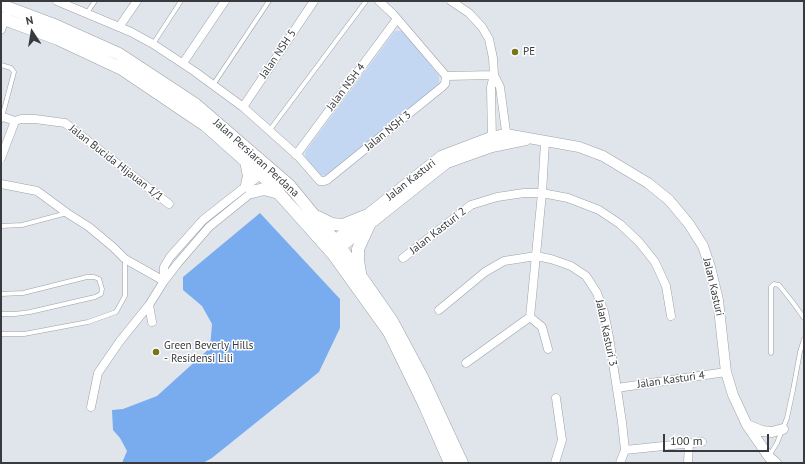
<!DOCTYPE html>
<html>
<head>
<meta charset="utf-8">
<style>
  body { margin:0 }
  #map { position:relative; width:805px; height:464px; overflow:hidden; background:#e0e5ec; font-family:"PT Sans",sans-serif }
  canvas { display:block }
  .frame { position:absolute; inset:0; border:2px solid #383a3d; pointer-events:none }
  .north { position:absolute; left:12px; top:12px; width:40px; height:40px; -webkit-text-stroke:3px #fff; paint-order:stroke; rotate:348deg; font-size:11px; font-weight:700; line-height:16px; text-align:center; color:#383a3d }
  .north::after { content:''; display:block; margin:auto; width:14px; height:18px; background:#383a3d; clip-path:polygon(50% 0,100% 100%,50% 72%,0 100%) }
  .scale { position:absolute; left:663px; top:434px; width:106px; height:18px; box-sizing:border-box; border:2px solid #383a3d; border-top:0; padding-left:5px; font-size:12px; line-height:14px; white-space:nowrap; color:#383a3d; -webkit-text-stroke:3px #fff; paint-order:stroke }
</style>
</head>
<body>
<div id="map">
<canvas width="805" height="464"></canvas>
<div class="frame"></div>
<div class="north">N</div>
<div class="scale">100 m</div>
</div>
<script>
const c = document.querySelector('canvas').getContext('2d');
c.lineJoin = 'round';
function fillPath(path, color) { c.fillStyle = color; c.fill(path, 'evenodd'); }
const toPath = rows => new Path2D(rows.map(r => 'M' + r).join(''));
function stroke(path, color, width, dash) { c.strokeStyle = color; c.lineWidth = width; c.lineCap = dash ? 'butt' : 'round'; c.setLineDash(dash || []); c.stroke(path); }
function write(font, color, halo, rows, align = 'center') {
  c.font = font + ' "PT Sans",sans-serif'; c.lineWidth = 3; c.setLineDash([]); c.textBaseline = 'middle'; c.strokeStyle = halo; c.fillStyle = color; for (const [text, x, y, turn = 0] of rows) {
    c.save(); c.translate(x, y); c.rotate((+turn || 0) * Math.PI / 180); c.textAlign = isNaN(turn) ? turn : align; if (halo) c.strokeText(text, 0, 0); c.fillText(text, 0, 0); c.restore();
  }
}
const green = toPath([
  [395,31,403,31,439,76,439,85,328,176,319,175,306,161,305,152]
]);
const water = toPath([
  [260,213,340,299,340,328,319,372,212,458,203,463,122,463,127,451,120,438,113,430,112,410,123,409,157,396,210,348,212,324,202,306,183,290,183,277]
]);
const service = toPath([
  [87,13,95,1],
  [153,44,181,1],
  [1,65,11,68,14,72,1,121],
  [213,85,269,1],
  [269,131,366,1],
  [1,226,22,225,67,213],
  [1,294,23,293,87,277,94,277,99,279,102,289,101,294,95,297,30,312,15,314,1,314],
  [1,334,24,334,88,322,116,312,125,296,125,260],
  [771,353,771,287,774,284,779,285,794,304,804,318],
  [769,456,777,443,787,418,793,390,800,352,804,339]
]);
const minor = toPath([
  [57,1,131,32,153,44,194,71,243,107,299,157,320,181,324,181,327,180,442,87,445,84,446,76],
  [379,1,393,14,446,76,494,75],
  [451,1,469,13,482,27,489,39,493,58,494,75,491,87,492,142],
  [119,27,137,1],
  [1,30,6,16],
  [183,63,225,1],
  [494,75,500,87,507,139],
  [243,107,314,1],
  [3,117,15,121,21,119,35,119,65,123,169,204],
  [296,155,397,19],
  [1,158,15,121],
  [1,184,37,191,67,213,89,227,113,247,125,259,164,281],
  [403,258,471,205,497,197,524,193,542,193,568,198,599,210,620,224,639,242,655,262,666,286,671,316],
  [164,281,164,267,170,257,203,220,264,172],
  [149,305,164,281,178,263,209,227,256,189],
  [439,310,485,272,504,261,536,256,551,259,571,266,586,276,597,293,604,312,609,337,622,422,625,450,620,463],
  [530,317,542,193,545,142],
  [466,363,530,317,542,327,548,349],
  [617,388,726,372],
  [91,407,98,373,120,341,149,305,152,322],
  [625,450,702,442],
  [555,463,562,440,556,398],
  [688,463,689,443]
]);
const tertiary = toPath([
  [330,244,441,156,491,137,506,134,579,147,603,156,648,183,669,200,689,224,703,246,710,267,718,300,726,372,733,395,747,425,769,457,776,463],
  [335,252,447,163,492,147,526,140],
  [747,425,762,431,772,432,783,429]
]);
const secondary = toPath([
  [1,5,52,24,119,54,195,104,289,185,341,248,392,321,422,377,462,463],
  [1,18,58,39,122,69,205,125,267,180,333,254,389,332,425,406,450,463],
  [246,161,249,176,247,185],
  [252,192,264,189,279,193],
  [318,217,332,224,343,225,365,216],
  [360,273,358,260,358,249,370,223]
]);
const markers = [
  [515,52,4,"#7a7418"],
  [156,352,4,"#7a7418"]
];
const poiNames = [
  ["PE",523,52],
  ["Green Beverly Hills",164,346],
  ["- Residensi Lili",164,359]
];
const streetNames = [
  ["Jalan NSH 5",278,54,-56],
  ["Jalan NSH 4",346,87,-53],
  ["Jalan NSH 3",388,131,-39],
  ["Jalan Persiaran Perdana",256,158,42],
  ["Jalan Bucida Hijauan 1/1",116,163,38],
  ["Jalan Kasturi",411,180,-38],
  ["Jalan Kasturi 2",438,231,-38],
  ["Jalan Kasturi",713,287,77],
  ["Jalan Kasturi 3",606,333,78],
  ["Jalan Kasturi 4",671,380,-8]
];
fillPath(green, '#c3d7f2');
fillPath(water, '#79acef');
stroke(service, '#9ca1a8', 5);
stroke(minor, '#9ca1a8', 9);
stroke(tertiary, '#9ca1a8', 11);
stroke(secondary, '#9ca1a8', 13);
stroke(service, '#fff', 4);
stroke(minor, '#fff', 8);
stroke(tertiary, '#fff', 10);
stroke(secondary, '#fff', 12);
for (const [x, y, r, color] of markers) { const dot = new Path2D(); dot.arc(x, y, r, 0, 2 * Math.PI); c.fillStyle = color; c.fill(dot); stroke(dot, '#fff', 1.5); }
write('11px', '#383a3d', '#fff', poiNames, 'left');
write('11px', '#383a3d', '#fff', streetNames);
</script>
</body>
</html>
